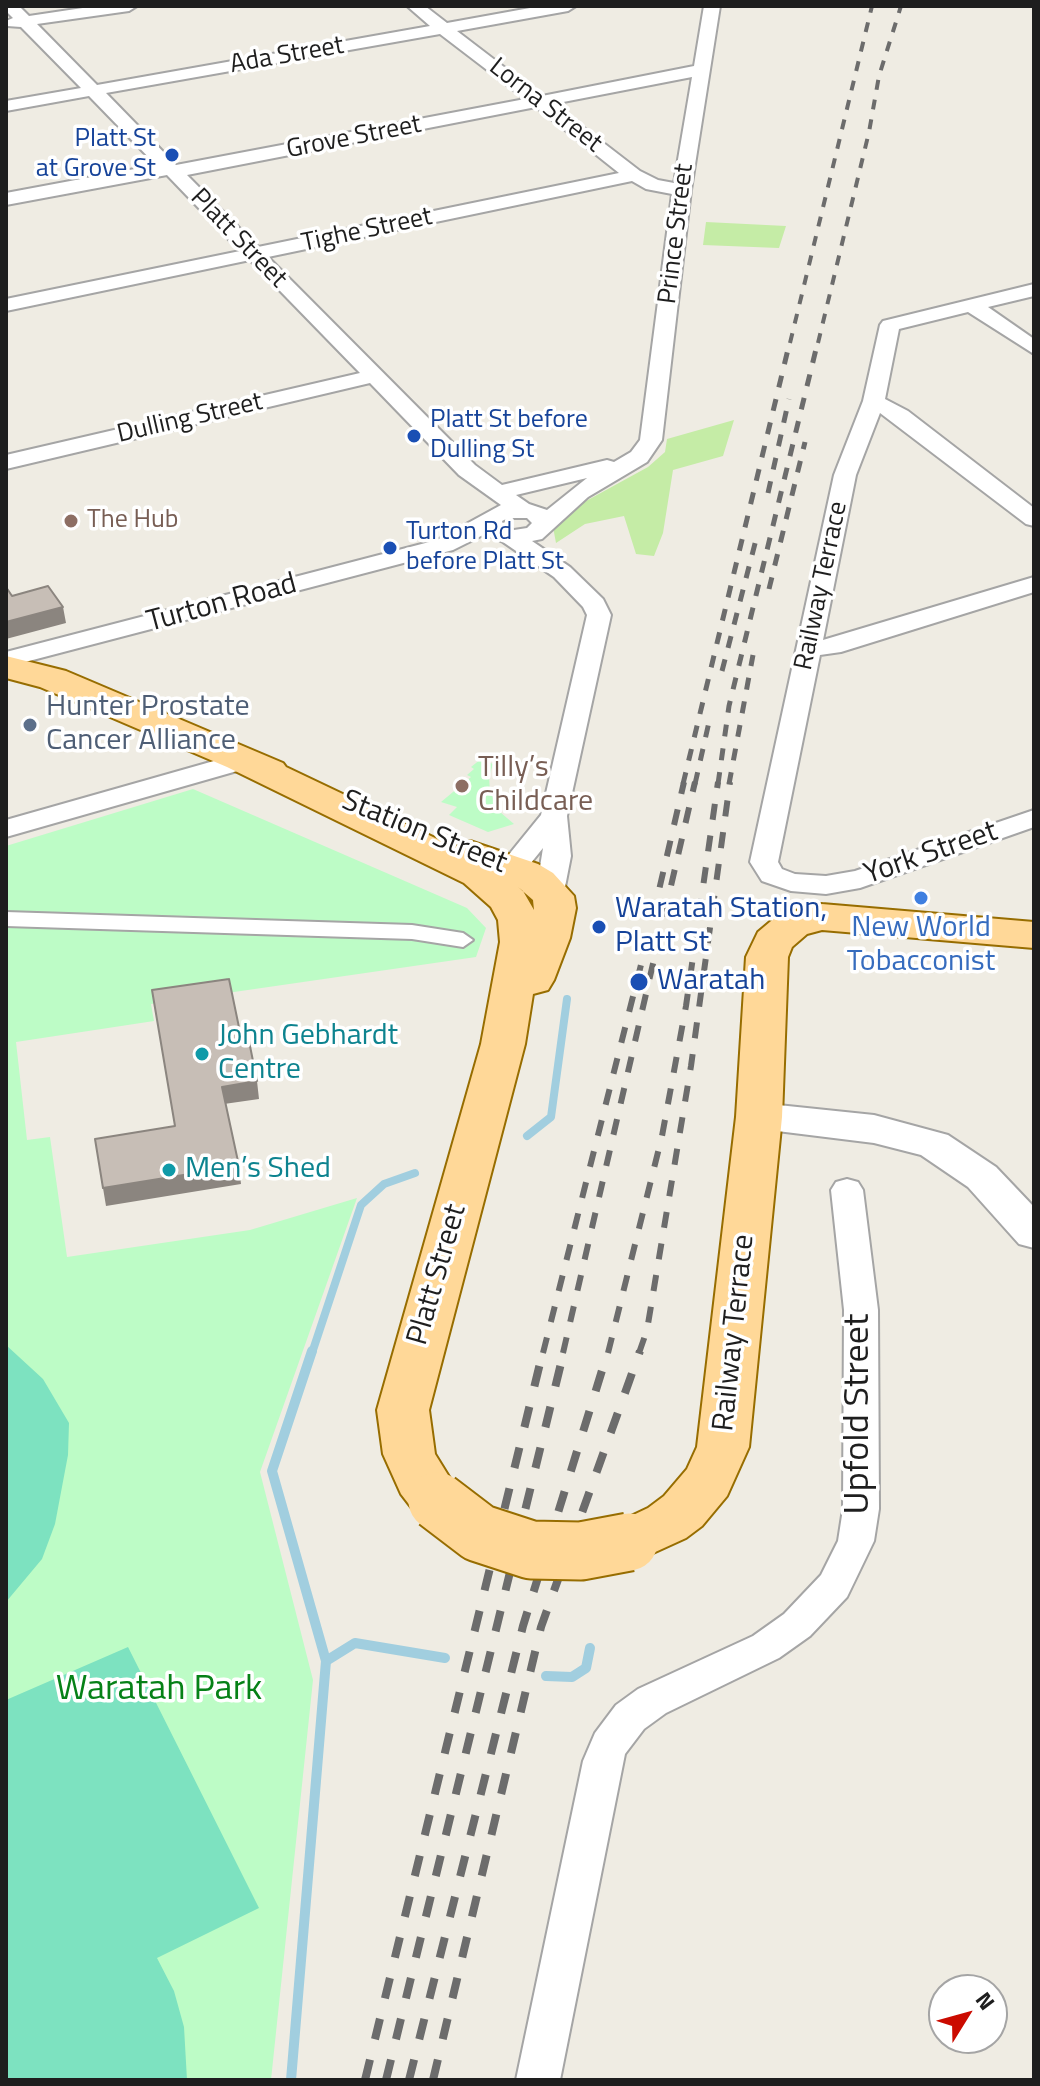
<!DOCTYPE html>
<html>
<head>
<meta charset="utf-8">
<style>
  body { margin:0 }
  #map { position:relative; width:1040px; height:2086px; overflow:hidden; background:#efece3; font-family:"Titillium Web",sans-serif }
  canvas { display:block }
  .frame { position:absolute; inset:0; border:8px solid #1e1e1e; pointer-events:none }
  .north { position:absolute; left:928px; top:1974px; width:80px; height:80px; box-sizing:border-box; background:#fff; border:2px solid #a5a5a5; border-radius:50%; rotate:53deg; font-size:22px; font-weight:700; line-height:32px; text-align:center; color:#1e1e1e }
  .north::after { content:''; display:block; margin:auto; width:28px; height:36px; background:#cb0b00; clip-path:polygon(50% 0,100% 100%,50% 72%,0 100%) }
</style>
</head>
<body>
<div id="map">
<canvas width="1040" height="2086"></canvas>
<div class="frame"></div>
<div class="north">N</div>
</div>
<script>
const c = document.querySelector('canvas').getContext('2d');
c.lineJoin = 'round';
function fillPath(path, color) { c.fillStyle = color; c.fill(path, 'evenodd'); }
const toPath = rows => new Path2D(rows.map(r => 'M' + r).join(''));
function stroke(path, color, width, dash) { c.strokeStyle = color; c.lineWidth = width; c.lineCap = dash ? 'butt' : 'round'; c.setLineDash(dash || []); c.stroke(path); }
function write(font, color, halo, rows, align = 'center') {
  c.font = font + ' "Titillium Web",sans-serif'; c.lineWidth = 7; c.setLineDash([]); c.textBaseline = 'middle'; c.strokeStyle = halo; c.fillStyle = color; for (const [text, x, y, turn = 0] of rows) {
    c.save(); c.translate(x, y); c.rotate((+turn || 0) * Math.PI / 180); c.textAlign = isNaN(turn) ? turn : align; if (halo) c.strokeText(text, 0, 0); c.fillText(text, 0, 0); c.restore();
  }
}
const grass = toPath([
  [706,222,786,226,779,248,703,245],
  [734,420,723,456,673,470,663,533,654,556,636,554,624,516,585,524,556,543,553,527,566,512,648,467,665,452,667,439]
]);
const park = toPath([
  [481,759,493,764,489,777,490,792,500,812,514,824,488,832,449,815,457,807,441,802,471,777,467,775,474,769,471,767],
  [193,789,467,908,486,928,476,957,151,1004,154,1021,16,1042,27,1140,50,1137,67,1257,250,1230,357,1198,260,1472,313,1680,271,2080,6,2080,6,846]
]);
const pitch = toPath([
  [6,1345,43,1379,69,1423,68,1455,55,1524,42,1559,6,1602],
  [128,1647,259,1908,157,1958,174,1991,184,2027,187,2080,6,2080,6,1700]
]);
const streamFar1 = toPath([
  [527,1136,551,1117,567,999],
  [312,1353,361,1205,384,1184,415,1173]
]);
const stream = toPath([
  [326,1661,355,1643,445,1658],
  [546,1676,572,1677,586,1668,590,1648],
  [291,2080,326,1661,272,1471,312,1351]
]);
const pedestrian = toPath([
  [6,912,412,925,463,933,473,940,463,947,412,939,6,926,6,912]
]);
const minor = toPath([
  [6,6,19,6,29,16,96,6,137,6,129,11,37,24,97,85,430,26,407,6,425,6,447,23,541,6,576,6,568,11,457,31,542,96,694,66,704,6,720,6,691,190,662,440,647,462,588,497,542,539,532,541,570,567,603,599,611,615,567,816,571,856,564,892,560,898,550,901,540,898,536,892,543,848,522,874,512,877,502,874,498,868,541,815,587,615,583,607,554,577,503,542,485,534,453,550,6,667,6,652,437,540,501,505,459,475,370,383,6,469,6,455,360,373,250,260,6,311,6,299,240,251,167,175,6,205,6,193,156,165,89,96,6,111,6,101,81,88,21,27,7,26,6,21,13,18,6,11,6,6],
  [440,34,525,99,176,165,106,93,440,34],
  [692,77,674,183,658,180,640,171,553,104,692,77],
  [536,107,619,173,258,247,187,175,536,107],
  [632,181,646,189,672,194,640,440,631,452,614,462,607,460,502,485,475,465,268,257,632,181],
  [587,478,547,510,529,504,516,495,587,478],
  [508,518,527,518,532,523,527,528,514,530,503,525,502,521,508,518],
  [1034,284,1034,296,988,307,1034,339,1034,354,968,312,899,329,885,399,908,411,1034,508,1034,526,1026,524,880,413,856,475,823,640,1034,577,1034,592,841,652,820,655,778,862,782,869,795,874,826,876,855,871,1034,810,1034,827,860,888,826,894,791,891,762,881,750,862,834,475,863,401,880,325,883,321,1034,284],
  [242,753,251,755,255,761,251,767,6,837,6,820,242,753],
  [847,1179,858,1182,863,1190,878,1310,879,1509,874,1541,847,1597,810,1636,779,1658,666,1713,644,1729,625,1754,560,2080,516,2080,583,1761,595,1733,616,1705,638,1689,753,1636,784,1614,821,1575,838,1541,843,1509,844,1310,831,1190,836,1182,847,1179]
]);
const tertiary = toPath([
  [759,1103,874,1115,948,1135,996,1167,1034,1207,1034,1248,1019,1244,968,1187,921,1155,874,1143,745,1127,739,1117,745,1107,759,1103]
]);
const primary = toPath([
  [6,656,66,671,283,763,286,767,454,847,470,841,538,864,553,873,574,896,576,908,570,938,554,980,548,990,533,994,525,1044,429,1410,435,1454,464,1501,456,1516,437,1522,418,1516,401,1494,383,1454,377,1410,481,1044,500,942,498,920,491,907,464,883,227,767,40,687,6,678,6,656],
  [518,887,533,900,534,910,523,891,518,887],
  [822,904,1034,922,1034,948,822,930,807,934,792,947,788,957,782,1117,749,1447,727,1496,702,1526,686,1538,629,1564,610,1558,602,1542,610,1526,648,1508,664,1496,687,1469,697,1447,736,1117,746,957,758,932,777,916,822,904]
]);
const railFar3 = toPath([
  [790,343,872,6],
  [818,343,869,132,879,76,901,6]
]);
const railFar2 = toPath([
  [768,493,789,399],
  [769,589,805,442],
  [722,671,758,532],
  [683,784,790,341],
  [695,784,709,722],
  [718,784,729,706,818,341],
  [729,784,753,655]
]);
const railFar1 = toPath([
  [543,1353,650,929,684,782],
  [563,1353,695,782],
  [608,1353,662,1136,686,1006,718,782],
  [639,1353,647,1330,691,1066,730,782]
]);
const rail = toPath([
  [365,2080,543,1351],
  [386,2080,564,1351],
  [409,2080,523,1626,608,1351],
  [433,2080,541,1627,640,1351]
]);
const primaryBridge = toPath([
  [437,1501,479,1533,531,1550,581,1551,629,1542]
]);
const shadedWall = toPath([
  [63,607,66,623,6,639,6,622],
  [257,1081,259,1099,224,1104,222,1087],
  [239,1166,241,1184,106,1206,103,1188]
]);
const building = toPath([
  [48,586,63,607,6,622,6,587,12,596,48,586],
  [229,979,241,1037,248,1036,257,1081,222,1087,239,1166,103,1188,95,1139,175,1126,152,990,229,979]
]);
const markers = [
  [172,155,8,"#1a4fb4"],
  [414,436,8,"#1a4fb4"],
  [71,521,8,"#8d6e63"],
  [390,548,8,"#1a4fb4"],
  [30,725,8,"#5c6f8a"],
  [462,786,8,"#8d6e63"],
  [921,898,8,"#3f7fe0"],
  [599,927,8,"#1a4fb4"],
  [639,982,10,"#1a4fb4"],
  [202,1054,8,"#0f9aa8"],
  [169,1170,8,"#0f9aa8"]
];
const farStreetnames = [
  ["Ada Street",287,56,-10],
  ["Lorna Street",545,106,38],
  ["Grove Street",354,138,-11],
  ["Tighe Street",367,231,-12],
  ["Prince Street",677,234,-83],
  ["Platt Street",238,239,46],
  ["Dulling Street",190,419,-13],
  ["Railway Terrace",822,586,-78]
];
const farTransitnames = [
  ["Platt St",156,140,"right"],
  ["at Grove St",156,170,"right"],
  ["Platt St before",430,421],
  ["Dulling St",430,451],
  ["Turton Rd",406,533],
  ["before Platt St",406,563]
];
const farEducationnames = [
  ["The Hub",87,521]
];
const streetNames = [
  ["Turton Road",222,604,-15],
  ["Station Street",424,833,22],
  ["York Street",931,854,-19],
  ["Platt Street",438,1275,-74],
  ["Railway Terrace",735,1333,-84]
];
const serviceNames = [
  ["Hunter Prostate",46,708],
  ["Cancer Alliance",46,742]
];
const educationNames = [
  ["Tilly’s",478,769],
  ["Childcare",478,803]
];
const transitNames = [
  ["Waratah Station,",615,910],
  ["Platt St",615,944],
  ["Waratah",657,982]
];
const shopNames = [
  ["New World",921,929],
  ["Tobacconist",921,963]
];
const cultureNames = [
  ["John Gebhardt",218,1037],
  ["Centre",218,1071],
  ["Men’s Shed",185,1170]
];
const nearStreetnames = [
  ["Upfold Street",859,1414,-90]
];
const nearParknames = [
  ["Waratah Park",159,1690]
];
fillPath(grass, '#c5eca6');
fillPath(park, '#bdfcc6');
fillPath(pitch, '#7de2c0');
stroke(streamFar1, '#a1cedf', 8);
stroke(stream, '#a1cedf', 10);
stroke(pedestrian, '#a5a5a5', 4);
stroke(minor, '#a5a5a5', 4);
stroke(tertiary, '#a5a5a5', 4);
stroke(primary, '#976d00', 4);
fillPath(pedestrian, '#fff');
fillPath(minor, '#fff');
fillPath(tertiary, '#fff');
fillPath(primary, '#ffd898');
stroke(railFar3, '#6c6c6c', 4, [10, 10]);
stroke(railFar2, '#6c6c6c', 5, [12, 12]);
stroke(railFar1, '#6c6c6c', 6, [16, 16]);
stroke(rail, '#6c6c6c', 8, [21, 21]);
stroke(primaryBridge, '#976d00', 61, []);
stroke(primaryBridge, '#ffd898', 57);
fillPath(shadedWall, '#8b857f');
fillPath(building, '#c7beb6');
stroke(building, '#8b857f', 2);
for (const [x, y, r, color] of markers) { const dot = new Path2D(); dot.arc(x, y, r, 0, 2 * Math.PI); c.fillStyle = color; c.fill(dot); stroke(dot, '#fff', 3); }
write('26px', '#1e1e1e', '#fff', farStreetnames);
write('26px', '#164399', '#fff', farTransitnames, 'left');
write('26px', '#785e54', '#fff', farEducationnames, 'left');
write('30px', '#1e1e1e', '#fff', streetNames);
write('30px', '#4e5e75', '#fff', serviceNames, 'left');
write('30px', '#785e54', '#fff', educationNames, 'left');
write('30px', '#164399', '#fff', transitNames, 'left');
write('30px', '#366cbe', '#fff', shopNames);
write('30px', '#0d838f', '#fff', cultureNames, 'left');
write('36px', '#1e1e1e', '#fff', nearStreetnames);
write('36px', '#068117', '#fff', nearParknames);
</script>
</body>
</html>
